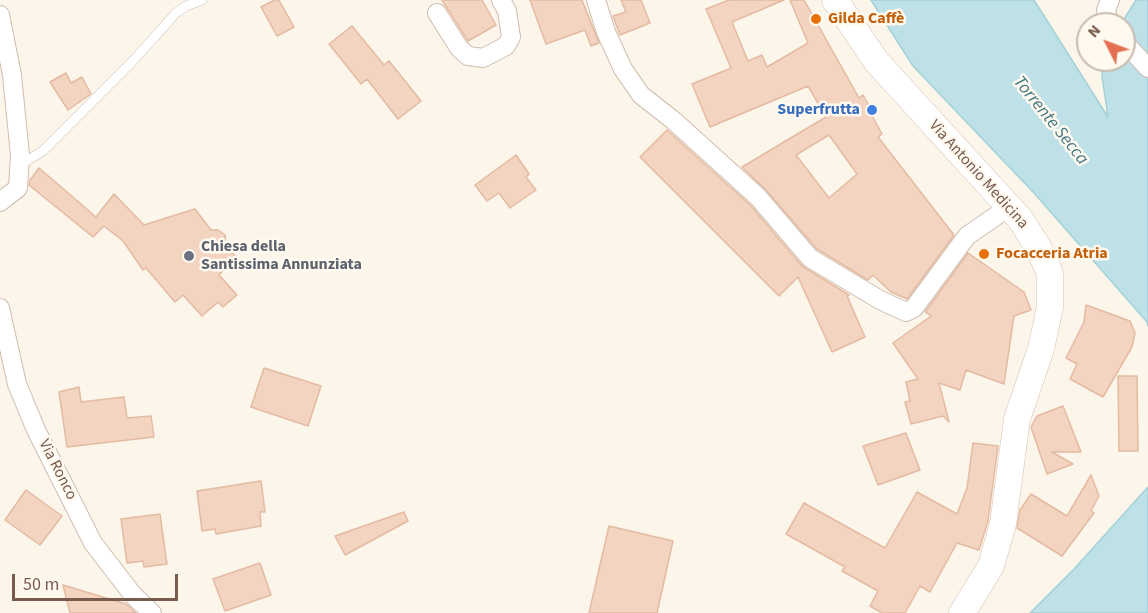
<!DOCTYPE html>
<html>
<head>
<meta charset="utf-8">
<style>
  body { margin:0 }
  #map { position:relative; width:1148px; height:613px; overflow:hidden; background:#fcf5ea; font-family:"Source Sans 3",sans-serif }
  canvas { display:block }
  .north { position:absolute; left:1076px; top:12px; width:60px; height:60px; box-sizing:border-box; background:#fff9f0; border:2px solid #c9baaf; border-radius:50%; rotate:312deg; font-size:16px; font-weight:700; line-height:24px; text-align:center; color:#785b4d }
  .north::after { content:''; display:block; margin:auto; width:21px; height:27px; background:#e47051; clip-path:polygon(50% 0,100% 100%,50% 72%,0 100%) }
  .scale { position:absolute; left:12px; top:574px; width:166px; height:27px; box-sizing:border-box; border:3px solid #785b4d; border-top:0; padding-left:8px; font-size:18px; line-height:21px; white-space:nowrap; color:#785b4d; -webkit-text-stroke:4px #fff9f0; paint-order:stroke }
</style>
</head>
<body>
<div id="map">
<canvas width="1148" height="613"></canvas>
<div class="north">N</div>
<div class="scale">50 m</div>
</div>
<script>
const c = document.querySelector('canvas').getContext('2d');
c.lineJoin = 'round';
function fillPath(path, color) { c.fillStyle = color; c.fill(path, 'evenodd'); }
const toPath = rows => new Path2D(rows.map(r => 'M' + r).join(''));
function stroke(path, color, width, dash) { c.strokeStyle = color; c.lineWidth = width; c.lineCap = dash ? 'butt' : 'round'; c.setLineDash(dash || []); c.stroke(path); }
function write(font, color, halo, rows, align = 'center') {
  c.font = font + ' "Source Sans 3",sans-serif'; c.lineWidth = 5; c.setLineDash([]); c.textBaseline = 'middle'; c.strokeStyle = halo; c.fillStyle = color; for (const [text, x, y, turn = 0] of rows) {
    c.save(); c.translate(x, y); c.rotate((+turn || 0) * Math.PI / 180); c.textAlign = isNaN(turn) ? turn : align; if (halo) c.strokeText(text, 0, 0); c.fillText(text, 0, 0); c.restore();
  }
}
const water = toPath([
  [871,0,1034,0,1108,117,1102,76,1103,60,1124,60,1124,24,1121,24,1136,0,1148,0,1148,326,1147,322,1034,193,913,66,871,0],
  [1148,487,1148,613,1030,613,1074,569,1148,487]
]);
const building = toPath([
  [275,0,279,0,294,27,277,36,261,7,275,0],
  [442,0,482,0,496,25,468,41,442,0],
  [530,0,582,0,599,43,591,46,585,30,546,44,530,0],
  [621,0,641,0,650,23,620,35,613,16,626,12,621,0],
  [729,0,784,0,732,22,748,61,762,55,767,67,808,43,790,0,804,0,859,98,863,95,871,109,869,110,882,134,878,137,954,235,907,299,891,292,873,275,868,280,817,249,766,190,742,167,826,117,808,86,710,127,692,84,731,68,706,9,729,0],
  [829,135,857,174,829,198,796,155,829,135],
  [352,26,384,65,389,61,421,101,398,119,367,79,361,84,329,44,352,26],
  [66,73,71,83,82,77,91,94,68,110,50,82,66,73],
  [667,130,750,205,802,266,849,295,847,296,865,337,832,352,798,277,779,296,640,157,667,130],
  [516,155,529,174,526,177,536,190,510,208,499,193,487,201,475,185,516,155],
  [39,168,96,217,114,194,144,225,195,209,211,230,218,230,225,235,226,249,236,256,219,275,237,295,223,307,218,302,202,316,183,295,175,302,146,268,143,270,123,241,104,226,93,237,29,185,30,180,39,168],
  [968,253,1024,292,1031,310,1014,316,1004,384,966,370,960,390,939,383,949,422,943,416,911,424,905,402,910,401,906,382,918,379,893,343,931,316,925,312,968,253],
  [1086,305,1130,321,1135,333,1132,347,1103,397,1070,379,1077,364,1066,358,1084,322,1086,305],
  [264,368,321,386,308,426,251,407,264,368],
  [1118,376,1137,376,1138,451,1119,451,1118,376],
  [79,387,81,402,124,397,127,418,151,416,154,437,67,447,59,392,79,387],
  [1063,406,1081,452,1052,452,1073,464,1047,474,1031,427,1037,416,1063,406],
  [906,433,920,470,878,485,863,446,906,433],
  [973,443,998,446,988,521,979,550,957,543,930,592,920,586,905,613,882,613,870,606,878,591,842,571,845,567,786,534,804,503,885,548,917,492,957,514,967,488,973,443],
  [1091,475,1099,496,1091,511,1094,513,1062,556,1017,528,1020,510,1031,494,1067,516,1091,475],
  [261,481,265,512,260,512,261,526,216,534,215,529,202,531,197,491,261,481],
  [26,490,62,516,40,545,5,520,26,490],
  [404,512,408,521,345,555,335,536,404,512],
  [160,514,167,564,144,567,143,561,127,563,121,519,160,514],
  [609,526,673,541,657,613,589,613,609,526],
  [260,563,271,595,225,611,213,579,260,563],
  [63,585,126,604,136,613,70,613,63,585]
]);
const service = toPath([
  [19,166,44,150,131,63,176,13,186,6,202,0]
]);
const minor = toPath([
  [596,0,606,32,623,69,641,95,673,120,758,197,810,258,880,300,906,312,914,308,967,236,1009,207],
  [437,13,459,48,468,56,483,58,506,46,511,37,507,11,501,0],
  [0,15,12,75,20,155,18,188,0,202],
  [1109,24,1106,10,1110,0],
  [1124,42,1148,68],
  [0,308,17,384,36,430,93,543,133,595,152,613]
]);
const secondary = toPath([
  [835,0,876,61,1021,220,1038,247,1050,273,1050,307,1041,349,1017,419,1003,524,991,566,962,613]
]);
const markers = [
  [816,19,6,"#e8710a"],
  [872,110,6,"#3f7fe0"],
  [984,254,6,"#e8710a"],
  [189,256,6,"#6b7280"]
];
const foodNames = [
  ["Gilda Caffè",828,19],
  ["Focacceria Atria",996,254]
];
const shopNames = [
  ["Superfrutta",860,110]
];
const streetNames = [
  ["Via Antonio Medicina",978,175,48],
  ["Via Ronco",57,470,63]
];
const worshipNames = [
  ["Chiesa della",201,247],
  ["Santissima Annunziata",201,265]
];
const waterNames = [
  ["Torrente Secca",1050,121,51]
];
fillPath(water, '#bee1e7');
stroke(water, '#a4d1d8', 1.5);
fillPath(building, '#f2d4c1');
stroke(building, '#e4baa2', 1.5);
stroke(service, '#cfbdaf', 10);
stroke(minor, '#cfbdaf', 20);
stroke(secondary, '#d5bfaf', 27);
stroke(service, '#fff', 9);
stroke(minor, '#fff', 18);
stroke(secondary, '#fff', 26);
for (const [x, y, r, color] of markers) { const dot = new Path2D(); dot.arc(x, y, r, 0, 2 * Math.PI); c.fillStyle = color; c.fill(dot); stroke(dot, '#fff9f0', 2); }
write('bold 16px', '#c56008', '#fff9f0', foodNames, 'left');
write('bold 16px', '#366cbe', '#fff9f0', shopNames, 'right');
write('16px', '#785b4d', '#fff9f0', streetNames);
write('bold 16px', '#5b616d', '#fff9f0', worshipNames, 'left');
write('italic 18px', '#437983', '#fff9f0', waterNames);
</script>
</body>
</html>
